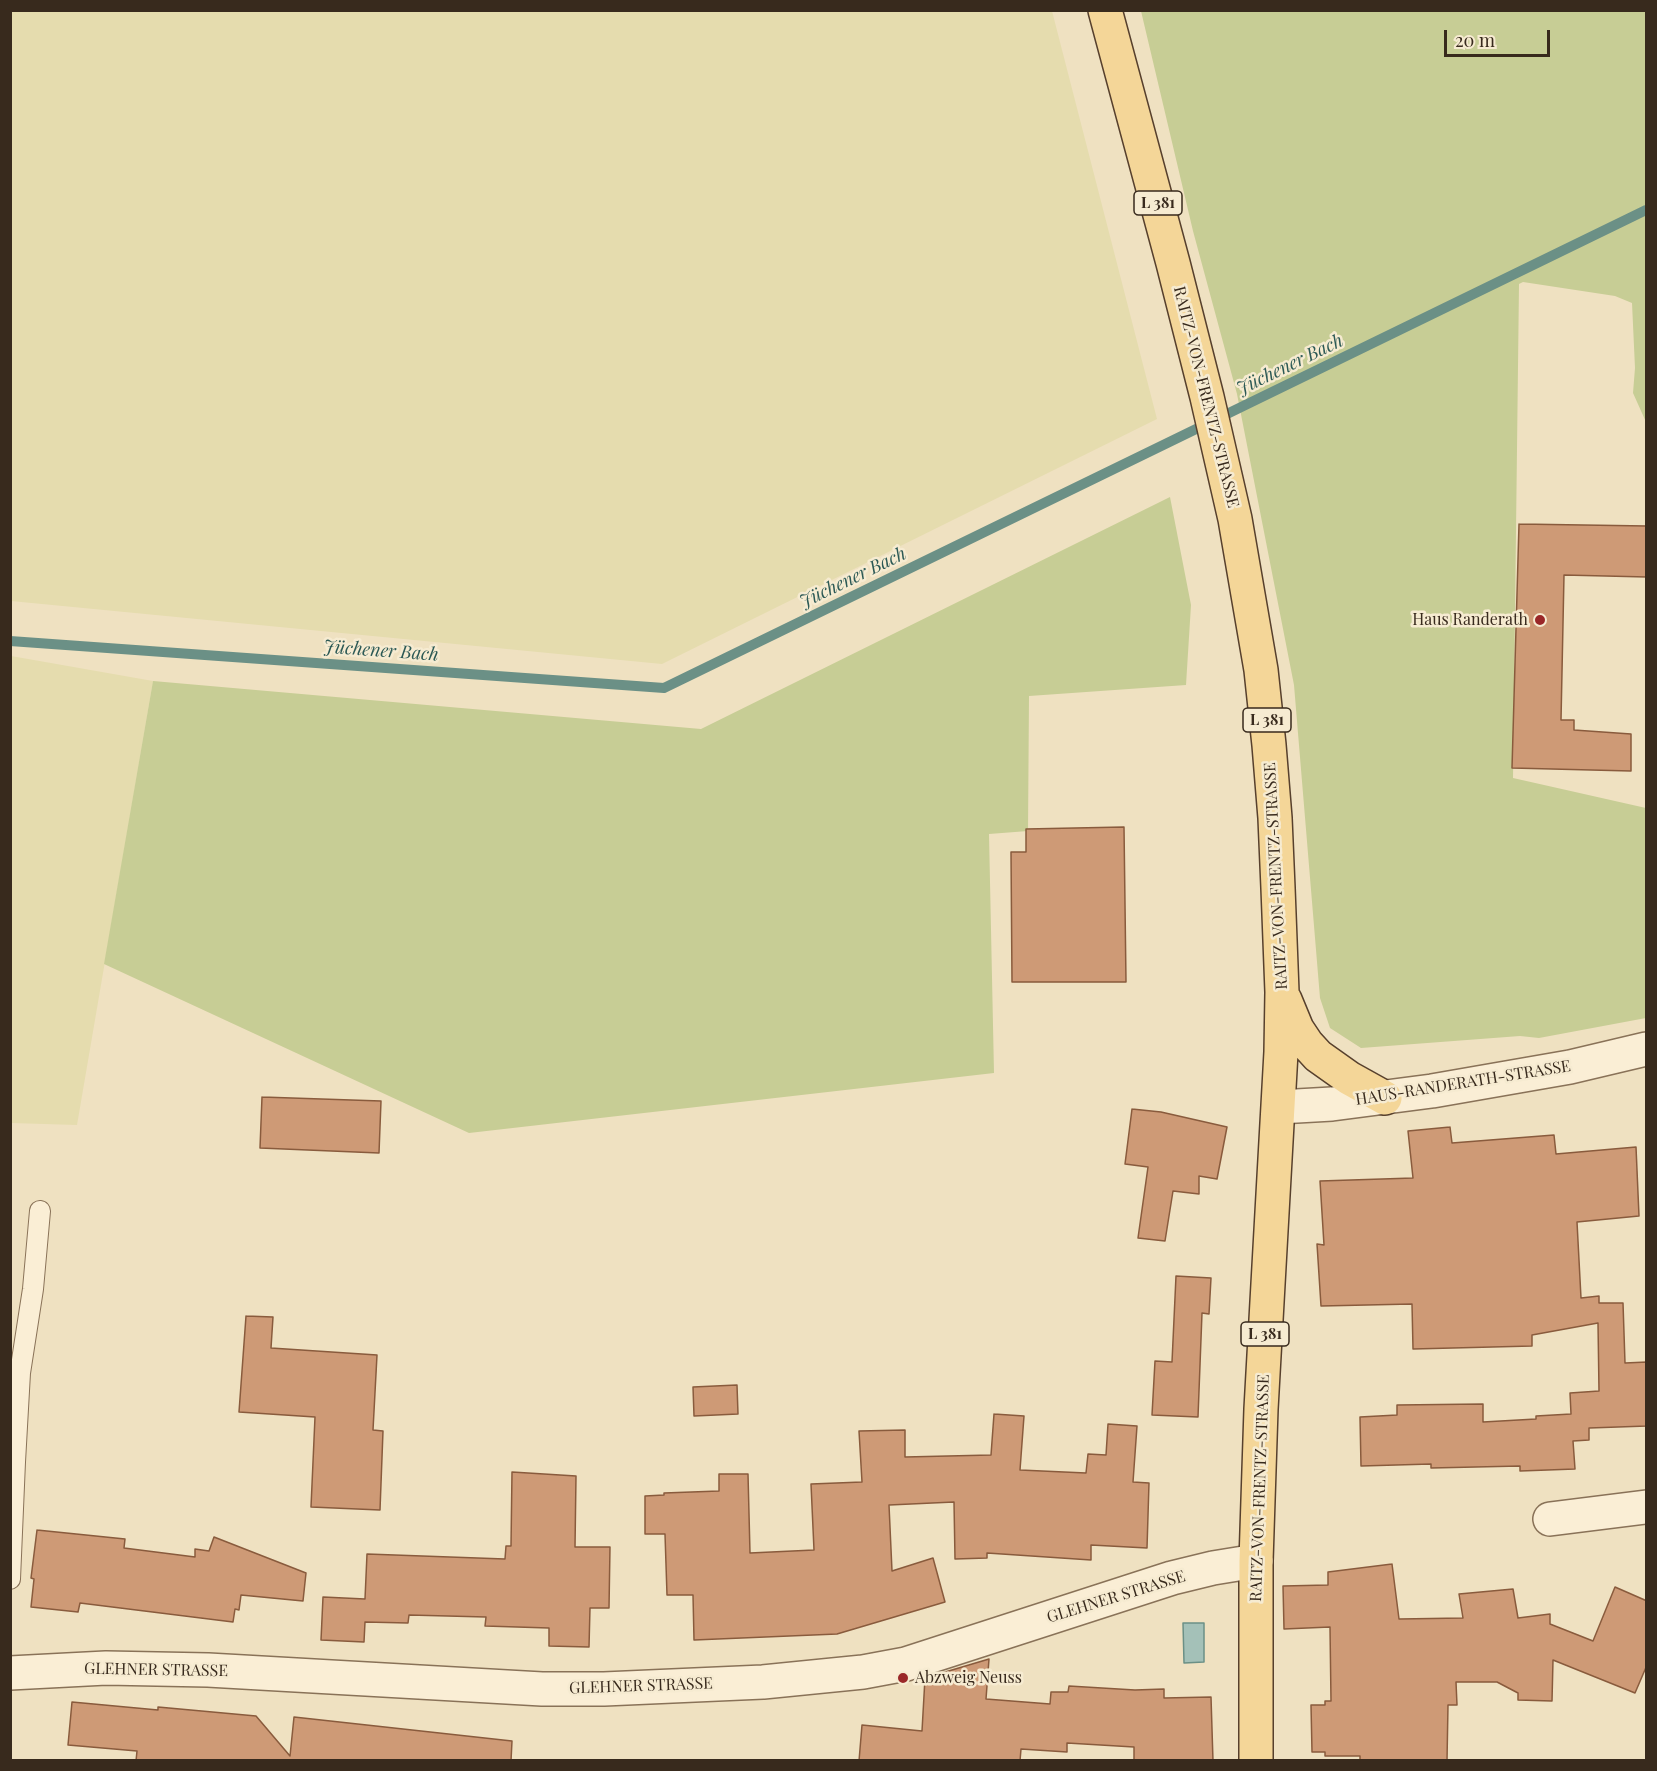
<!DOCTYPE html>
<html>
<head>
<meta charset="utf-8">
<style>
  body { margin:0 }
  #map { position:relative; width:1657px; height:1771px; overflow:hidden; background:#efe1c1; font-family:"Playfair Display",serif }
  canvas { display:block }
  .frame { position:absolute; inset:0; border:12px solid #382a1d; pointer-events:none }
  .scale { position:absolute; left:1444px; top:30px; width:106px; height:27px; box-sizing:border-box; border:3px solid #382a1d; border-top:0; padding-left:8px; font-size:18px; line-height:21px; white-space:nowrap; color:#382a1d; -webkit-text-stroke:4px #f6ebd1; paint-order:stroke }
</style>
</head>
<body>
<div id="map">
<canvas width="1657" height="1771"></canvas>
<div class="frame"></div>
<div class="scale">20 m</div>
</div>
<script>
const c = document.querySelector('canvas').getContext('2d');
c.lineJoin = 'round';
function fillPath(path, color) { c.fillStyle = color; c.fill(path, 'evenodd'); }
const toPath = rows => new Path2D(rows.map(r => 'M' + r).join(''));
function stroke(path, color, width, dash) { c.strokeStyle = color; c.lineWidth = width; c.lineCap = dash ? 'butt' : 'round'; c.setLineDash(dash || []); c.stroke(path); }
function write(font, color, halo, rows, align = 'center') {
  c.font = font + ' "Playfair Display",serif'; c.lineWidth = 5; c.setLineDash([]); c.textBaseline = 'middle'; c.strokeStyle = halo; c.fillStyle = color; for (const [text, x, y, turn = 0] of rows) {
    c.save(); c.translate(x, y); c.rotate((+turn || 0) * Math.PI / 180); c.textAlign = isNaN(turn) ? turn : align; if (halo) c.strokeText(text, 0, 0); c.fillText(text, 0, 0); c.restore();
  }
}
const farmland = toPath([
  [10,11,1052,11,1157,419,662,664,11,601],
  [11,656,153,681,77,1125,11,1123]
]);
const green = toPath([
  [1141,11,1646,11,1646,422,1633,393,1635,368,1632,303,1615,296,1523,282,1519,284,1513,778,1646,808,1646,1018,1539,1038,1520,1036,1361,1048,1330,1028,1320,998,1294,685,1237,394,1193,231],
  [1170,497,1191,605,1186,685,1029,696,1028,831,989,834,994,1073,469,1133,104,964,153,681,701,729]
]);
const water = toPath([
  [1183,1623,1204,1623,1204,1662,1184,1663,1183,1623]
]);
const stream = toPath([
  [10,641,664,688,1646,210]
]);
const building = toPath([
  [1519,524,1647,526,1647,577,1564,575,1561,720,1574,720,1574,730,1631,734,1631,771,1512,768,1519,524],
  [1124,827,1126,982,1012,982,1011,852,1026,852,1026,829,1124,827],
  [262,1097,381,1101,379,1153,260,1148,262,1097],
  [1132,1109,1161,1112,1227,1127,1217,1179,1199,1176,1199,1194,1173,1191,1165,1241,1138,1238,1148,1167,1125,1164,1132,1109],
  [1450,1127,1452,1143,1554,1135,1556,1154,1636,1147,1639,1216,1577,1222,1581,1298,1599,1296,1599,1303,1623,1303,1625,1363,1647,1362,1647,1426,1589,1428,1589,1440,1573,1441,1575,1469,1520,1471,1520,1466,1431,1468,1431,1464,1361,1466,1360,1417,1397,1415,1397,1405,1483,1404,1483,1422,1536,1419,1536,1416,1571,1414,1570,1393,1599,1391,1598,1323,1532,1335,1532,1346,1413,1349,1412,1304,1321,1306,1317,1244,1324,1245,1320,1181,1413,1178,1408,1131,1450,1127],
  [1176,1276,1211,1278,1209,1314,1202,1313,1198,1417,1152,1415,1155,1361,1172,1362,1176,1276],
  [246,1316,273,1317,271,1348,377,1355,373,1430,383,1431,380,1510,311,1507,315,1417,239,1412,246,1316],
  [737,1385,738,1414,694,1416,693,1387,737,1385],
  [994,1414,1024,1416,1020,1470,1086,1473,1088,1454,1106,1455,1108,1424,1137,1426,1133,1482,1149,1483,1147,1548,1091,1545,1091,1560,987,1553,987,1558,955,1559,954,1502,889,1505,892,1571,933,1558,945,1602,837,1634,694,1640,693,1595,667,1595,665,1534,645,1534,645,1496,664,1495,664,1493,719,1491,719,1474,748,1474,750,1553,814,1550,811,1484,862,1482,859,1431,905,1430,905,1457,991,1455,994,1414],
  [512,1472,576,1476,575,1547,610,1547,609,1608,590,1608,589,1647,549,1646,549,1628,485,1626,486,1617,409,1615,408,1623,365,1622,364,1642,321,1640,323,1597,365,1599,367,1554,505,1559,506,1546,511,1546,512,1472],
  [37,1530,125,1539,124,1548,195,1557,195,1549,209,1551,214,1537,306,1573,303,1601,241,1595,239,1610,235,1609,233,1622,80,1603,78,1612,31,1607,34,1579,31,1578,37,1530],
  [1392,1564,1399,1619,1463,1618,1459,1594,1513,1589,1518,1618,1550,1614,1550,1624,1593,1641,1615,1587,1647,1601,1647,1665,1635,1693,1553,1660,1552,1701,1518,1700,1518,1693,1497,1682,1456,1682,1457,1705,1448,1705,1447,1761,1360,1761,1360,1756,1325,1756,1325,1752,1312,1752,1311,1705,1325,1705,1325,1701,1331,1701,1330,1627,1284,1629,1283,1586,1328,1585,1328,1572,1392,1564],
  [989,1659,986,1699,1050,1704,1051,1692,1068,1692,1069,1686,1135,1690,1164,1689,1164,1698,1211,1697,1213,1761,1134,1761,1134,1747,1067,1743,1067,1752,1021,1749,1020,1761,859,1761,862,1725,922,1731,925,1678,989,1659],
  [72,1702,158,1710,158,1707,256,1716,290,1756,294,1717,512,1741,511,1761,136,1761,137,1751,68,1745,72,1702]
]);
const service = toPath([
  [10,1372,20,1373,15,1462,10,1579],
  [20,1373,33,1289,40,1211]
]);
const minor = toPath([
  [1550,1519,1646,1507]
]);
const tertiary = toPath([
  [1279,1107,1332,1104,1432,1091,1570,1067,1646,1049],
  [10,1673,106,1668,208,1670,542,1689,604,1689,763,1682,863,1672,906,1664,1172,1578,1213,1568,1256,1561]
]);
const primary = toPath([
  [1105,10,1173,263,1207,397,1235,519,1261,670,1269,745,1275,818,1278,888,1282,992,1281,1052,1261,1409,1256,1561,1256,1760],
  [1285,1000,1297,1029,1307,1044,1318,1056,1349,1078,1385,1098]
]);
const markers = [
  [1540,620,6,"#9a2728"],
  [903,1678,6,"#9a2728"]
];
const shields = [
  [1158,203,48],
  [1267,720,48],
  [1265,1334,48]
];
const shieldNames = [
  ["L 381",1158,203],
  ["L 381",1267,720],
  ["L 381",1265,1334]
];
const streetNames = [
  ["RAITZ-VON-FRENTZ-STRASSE",1206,397,76],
  ["RAITZ-VON-FRENTZ-STRASSE",1276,876,-93],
  ["HAUS-RANDERATH-STRASSE",1463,1083,-9],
  ["RAITZ-VON-FRENTZ-STRASSE",1260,1488,-88],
  ["GLEHNER STRASSE",1116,1597,-17],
  ["GLEHNER STRASSE",156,1670,1],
  ["GLEHNER STRASSE",641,1686,-2]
];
const poiNames = [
  ["Haus Randerath",1528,620],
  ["Abzweig Neuss",915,1678,"left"]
];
const waterNames = [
  ["Jüchener Bach",1290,365,-26],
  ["Jüchener Bach",853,578,-26],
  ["Jüchener Bach",381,651,4]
];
fillPath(farmland, '#e5dcae');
fillPath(green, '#c7cd95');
fillPath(water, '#a4c1b8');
stroke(water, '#6b9086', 1.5);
stroke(stream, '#6b9086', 10);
fillPath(building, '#ce9a76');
stroke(building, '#895b3d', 1.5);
stroke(service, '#897258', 22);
stroke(minor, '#897258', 36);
stroke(tertiary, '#897258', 36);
stroke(primary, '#57402d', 36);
stroke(service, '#faeed5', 20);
stroke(minor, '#faeed5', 33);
stroke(tertiary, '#faeed5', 33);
stroke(primary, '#f4d698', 33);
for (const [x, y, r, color] of markers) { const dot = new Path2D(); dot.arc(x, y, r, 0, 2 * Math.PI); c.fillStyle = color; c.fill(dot); stroke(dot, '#f6ebd1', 2); }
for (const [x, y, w] of shields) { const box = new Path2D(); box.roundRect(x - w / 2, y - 12, w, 24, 4.5); c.fillStyle = '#f6ebd1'; c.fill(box); stroke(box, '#382a1d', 1.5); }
write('bold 15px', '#382a1d', null, shieldNames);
write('16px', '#382a1d', '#f6ebd1', streetNames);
write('16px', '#382a1d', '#f6ebd1', poiNames, 'right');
write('italic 18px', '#2c5955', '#f6ebd1', waterNames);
</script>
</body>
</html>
